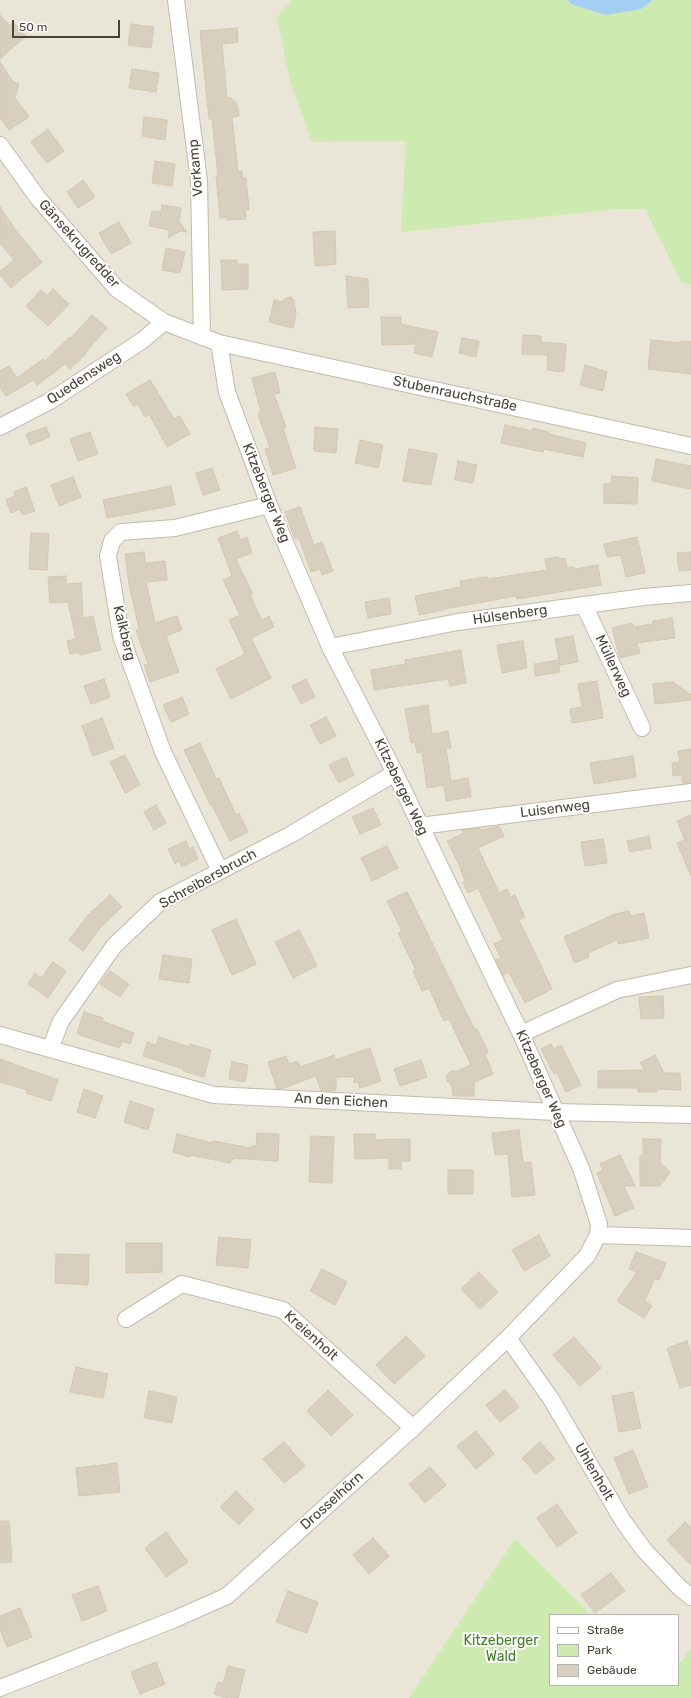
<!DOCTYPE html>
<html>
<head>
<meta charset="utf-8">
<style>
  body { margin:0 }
  #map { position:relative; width:691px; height:1698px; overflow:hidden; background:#f5f3ea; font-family:Rubik,sans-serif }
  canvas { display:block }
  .legend { position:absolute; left:549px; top:1614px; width:130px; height:72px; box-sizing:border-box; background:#fff; border:1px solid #b7b4af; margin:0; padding:5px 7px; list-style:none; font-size:12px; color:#4a4437 }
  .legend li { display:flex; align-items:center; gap:8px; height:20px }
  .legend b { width:20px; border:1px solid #b7b4af }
  .scale { position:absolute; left:12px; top:20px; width:108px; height:18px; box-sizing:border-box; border:2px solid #4a4437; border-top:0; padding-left:5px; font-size:12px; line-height:14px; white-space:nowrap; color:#4a4437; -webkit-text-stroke:3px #fff; paint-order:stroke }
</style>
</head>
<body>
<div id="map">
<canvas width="691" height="1698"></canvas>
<ul class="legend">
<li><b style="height:5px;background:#fff"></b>Straße</li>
<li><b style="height:11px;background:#cdebb1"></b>Park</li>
<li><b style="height:11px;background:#d8cfbe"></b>Gebäude</li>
</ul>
<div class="scale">50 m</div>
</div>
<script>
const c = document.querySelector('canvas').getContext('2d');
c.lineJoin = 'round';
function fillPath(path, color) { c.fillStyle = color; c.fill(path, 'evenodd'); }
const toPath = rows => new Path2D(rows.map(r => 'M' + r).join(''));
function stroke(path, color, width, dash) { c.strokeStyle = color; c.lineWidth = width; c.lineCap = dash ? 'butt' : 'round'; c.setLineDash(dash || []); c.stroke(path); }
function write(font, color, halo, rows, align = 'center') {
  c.font = font + ' Rubik,sans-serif'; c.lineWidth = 4; c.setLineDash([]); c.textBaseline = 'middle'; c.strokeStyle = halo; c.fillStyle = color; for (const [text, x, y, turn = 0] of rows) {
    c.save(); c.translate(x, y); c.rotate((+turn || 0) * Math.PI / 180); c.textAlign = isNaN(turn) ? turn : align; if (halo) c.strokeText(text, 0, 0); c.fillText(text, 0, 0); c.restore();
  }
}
const residential = toPath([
  [0,0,291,0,277,18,406,141,617,209,645,209,681,282,691,285,691,1648,682,1661,678,1662,678,1615,591,1615,515,1540,409,1698,0,1698]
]);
const green = toPath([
  [291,0,566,0,571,4,641,9,653,0,691,0,691,285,681,282,645,209,617,209,401,232,406,141,312,142,290,81,277,17],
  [515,1539,591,1615,550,1615,550,1685,678,1685,678,1662,682,1661,691,1648,691,1698,409,1698]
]);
const water = toPath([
  [567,0,653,0,641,9,605,15,571,4]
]);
const building = toPath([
  [0,15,10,26,13,22,26,36,0,59,0,15],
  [131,24,154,27,151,48,128,45,131,24],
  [237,28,238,42,222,44,227,98,231,98,237,104,239,116,232,117,238,171,242,171,242,178,246,178,249,210,245,210,246,219,227,220,227,217,220,218,216,176,218,176,212,119,209,119,200,31,237,28],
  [0,62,13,82,19,84,15,98,29,117,9,130,0,118,0,62],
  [132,69,159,73,156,92,129,88,132,69],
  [144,117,167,120,165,140,142,136,144,117],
  [48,129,64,151,47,163,31,142,48,129],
  [155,161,175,164,172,186,152,183,155,161],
  [83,180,95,197,78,208,67,192,83,180],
  [162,205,181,208,179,221,187,232,180,231,168,238,170,230,149,226,152,211,161,212,162,205],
  [0,207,17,232,42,262,11,288,0,275,0,271,14,260,0,243,0,207],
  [119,222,131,243,111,254,99,233,119,222],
  [335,231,336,264,315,266,313,232,335,231],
  [166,248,185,252,180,273,162,270,166,248],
  [221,260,237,260,237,264,248,264,248,289,222,290,221,260],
  [346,276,368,279,369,307,348,308,346,276],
  [53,289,69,304,48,326,26,306,41,290,47,295,53,289],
  [291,297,294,301,296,314,293,328,269,322,274,300,282,302,286,298,291,297],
  [92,315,107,328,85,353,86,354,70,369,65,364,37,385,33,380,6,396,0,387,0,371,9,366,17,378,43,359,44,362,70,337,71,338,92,315],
  [381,317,401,317,401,324,438,332,432,357,414,353,416,344,382,345,381,317],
  [523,335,541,336,541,342,566,344,564,372,547,370,548,355,522,354,523,335],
  [462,338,479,341,476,357,459,353,462,338],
  [651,340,680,343,681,341,691,342,691,374,648,369,651,340],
  [585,365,607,372,603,391,580,385,585,365],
  [275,372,280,393,274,394,286,427,283,428,296,468,273,475,265,449,270,448,258,414,261,412,252,378,275,372],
  [150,380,174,419,180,416,190,434,167,447,149,414,145,417,138,404,134,407,126,394,150,380],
  [505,425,533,431,533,428,548,432,548,434,586,443,583,457,544,449,543,452,501,443,505,425],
  [46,427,50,437,30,445,26,434,46,427],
  [315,427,338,429,336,453,314,451,315,427],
  [90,432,98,454,78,461,70,439,90,432],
  [360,440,383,445,378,468,355,463,360,440],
  [409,449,437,454,431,485,403,481,409,449],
  [656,459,691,466,691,489,652,481,656,459],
  [458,461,477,465,473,483,455,480,458,461],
  [212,468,220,490,203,495,196,473,212,468],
  [612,476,638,478,637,504,604,503,604,484,611,484,612,476],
  [73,477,81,497,59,506,51,485,73,477],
  [171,486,175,505,107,518,103,500,171,486],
  [26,487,35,511,22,515,20,509,11,513,6,500,15,496,14,492,26,487],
  [300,507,314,545,322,542,333,571,322,575,320,569,311,572,299,538,295,539,285,512,300,507],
  [237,531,241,540,247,537,252,553,236,559,253,594,250,595,262,620,269,616,274,627,251,638,271,678,231,699,216,669,245,654,229,620,240,615,223,580,232,576,218,538,237,531],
  [31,533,49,534,47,570,29,569,31,533],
  [637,537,645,573,626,577,621,555,607,557,604,544,637,537],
  [144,552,145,563,165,561,167,580,146,582,155,623,177,616,182,630,166,636,179,672,150,682,144,665,148,664,136,630,139,629,129,584,125,554,144,552],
  [691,552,691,570,679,571,677,553,691,552],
  [558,557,558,559,565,558,567,568,574,567,574,569,598,565,601,585,517,599,516,596,444,609,444,610,419,615,415,596,461,587,460,581,487,577,488,579,547,570,545,559,558,557],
  [66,576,66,584,81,583,83,618,93,616,101,650,80,655,79,652,70,654,67,641,76,639,68,602,50,603,48,577,66,576],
  [389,598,391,614,368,618,365,602,389,598],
  [672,618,675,638,637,643,640,653,620,658,612,628,632,623,633,627,653,624,653,621,672,618],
  [573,636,578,662,560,665,555,639,573,636],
  [523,641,527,668,502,673,497,645,523,641],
  [461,650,466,683,450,686,448,679,374,690,371,670,406,664,405,660,461,650],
  [558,660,560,672,535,676,534,664,558,660],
  [104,679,110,697,91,704,84,686,104,679],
  [306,679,315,697,301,704,292,686,306,679],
  [597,681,603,718,572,723,570,709,582,707,578,684,597,681],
  [673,682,691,695,691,700,655,704,653,684,673,682],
  [182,697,189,714,171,722,163,705,182,697],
  [428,705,432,734,448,731,451,748,446,748,451,781,468,778,471,797,446,801,444,785,427,788,422,752,417,753,415,742,411,743,405,709,428,705],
  [326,717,336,736,320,744,310,725,326,717],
  [102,718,114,748,93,756,82,726,102,718],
  [200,743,216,779,219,778,236,815,239,813,248,832,230,841,212,805,211,806,184,750,200,743],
  [691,749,691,783,683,783,682,775,673,776,672,763,680,762,678,751,691,749],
  [125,755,140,785,125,793,110,762,125,755],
  [633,756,636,777,594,784,590,763,633,756],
  [346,757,354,775,339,783,329,765,346,757],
  [156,805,166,823,154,830,144,812,156,805],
  [373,808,381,825,360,834,352,817,373,808],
  [691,815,691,876,677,843,685,840,677,821,691,815],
  [499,826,504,836,478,848,499,893,507,889,511,897,515,895,525,917,519,920,552,989,525,1003,509,972,503,975,496,960,501,958,494,944,503,940,478,888,468,893,463,882,465,881,460,867,447,841,464,833,462,830,480,828,481,830,499,826],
  [649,836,651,848,630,852,627,841,649,836],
  [603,839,607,863,585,866,581,842,603,839],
  [186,841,189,849,193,847,198,859,182,867,179,861,175,864,168,849,186,841],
  [387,846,398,868,372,881,361,858,387,846],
  [407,892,475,1030,477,1029,488,1052,485,1054,493,1074,474,1082,474,1096,453,1096,452,1086,447,1081,447,1075,451,1071,457,1071,471,1065,449,1019,444,1021,429,988,422,991,413,971,416,970,398,933,402,931,387,901,407,892],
  [110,895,122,907,100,928,83,951,69,940,89,914,110,895],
  [629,911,630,916,644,913,649,938,618,944,617,940,588,953,589,957,575,963,564,937,615,914,629,911],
  [236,919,256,964,232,975,212,930,236,919],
  [299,930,317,966,293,978,275,942,299,930],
  [163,955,192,959,189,983,159,979,163,955],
  [53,962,66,971,48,998,28,984,35,973,41,978,53,962],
  [110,971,129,984,120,997,100,984,110,971],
  [663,996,664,1018,641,1019,639,997,663,996],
  [84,1012,103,1018,102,1021,134,1033,130,1044,122,1041,119,1048,77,1034,84,1012],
  [159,1037,189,1047,190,1044,211,1050,204,1077,183,1071,183,1069,143,1056,147,1042,156,1045,159,1037],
  [551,1044,554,1049,561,1045,581,1085,566,1092,557,1073,554,1074,541,1049,551,1044],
  [370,1048,381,1081,360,1088,358,1082,354,1083,354,1077,336,1077,336,1090,331,1091,321,1091,316,1076,281,1089,277,1089,268,1062,286,1056,289,1064,298,1061,300,1067,334,1055,335,1060,370,1048],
  [655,1055,664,1073,680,1073,681,1090,657,1089,657,1092,638,1092,638,1088,598,1088,598,1071,645,1070,640,1063,655,1055],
  [0,1059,58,1080,51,1101,26,1093,27,1090,0,1082,0,1059],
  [421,1060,427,1077,400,1086,394,1069,421,1060],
  [232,1062,248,1065,245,1082,229,1079,232,1062],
  [84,1089,103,1096,95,1118,77,1112,84,1089],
  [130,1101,154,1109,148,1130,124,1122,130,1101],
  [519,1130,523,1163,531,1162,535,1195,512,1197,508,1154,495,1155,492,1133,519,1130],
  [257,1133,279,1134,278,1161,233,1158,233,1160,231,1160,230,1163,190,1155,190,1157,173,1152,177,1134,213,1143,213,1141,251,1148,251,1146,256,1146,257,1133],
  [354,1134,375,1134,375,1140,410,1139,410,1161,401,1161,401,1169,389,1169,389,1158,355,1159,354,1134],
  [311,1136,334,1137,332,1183,309,1182,311,1136],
  [643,1139,661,1139,660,1163,670,1172,660,1186,640,1186,640,1156,643,1156,643,1139],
  [620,1155,635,1186,624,1186,634,1208,615,1216,597,1173,603,1170,600,1164,620,1155],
  [448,1170,473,1170,473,1194,448,1194,448,1170],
  [539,1235,550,1256,524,1271,512,1250,539,1235],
  [219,1237,251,1240,248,1268,216,1265,219,1237],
  [126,1243,162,1243,162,1272,126,1273,126,1243],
  [636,1252,666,1263,659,1280,654,1279,645,1301,652,1306,644,1318,617,1301,637,1272,629,1269,636,1252],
  [56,1254,89,1255,88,1285,55,1283,56,1254],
  [322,1269,347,1282,335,1305,310,1291,322,1269],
  [479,1272,498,1292,480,1309,461,1289,479,1272],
  [406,1336,425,1356,394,1384,376,1365,406,1336],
  [574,1337,601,1368,580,1386,553,1355,574,1337],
  [687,1341,691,1355,691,1385,680,1388,667,1348,687,1341],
  [76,1367,108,1374,103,1398,70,1392,76,1367],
  [328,1390,353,1415,331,1436,307,1411,328,1390],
  [505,1390,519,1407,500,1422,486,1405,505,1390],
  [149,1391,177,1397,172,1423,144,1418,149,1391],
  [633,1392,641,1428,619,1432,612,1396,633,1392],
  [476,1431,494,1454,476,1469,457,1446,476,1431],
  [284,1442,305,1466,284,1483,263,1459,284,1442],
  [540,1442,555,1459,536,1474,522,1458,540,1442],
  [633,1450,648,1487,629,1494,614,1458,633,1450],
  [117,1463,120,1492,79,1496,76,1468,117,1463],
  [430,1467,446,1485,425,1503,409,1484,430,1467],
  [236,1491,254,1509,239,1525,220,1507,236,1491],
  [557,1504,577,1533,557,1547,537,1518,557,1504],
  [0,1521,9,1521,12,1562,0,1563,0,1521],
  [685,1522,691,1528,691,1565,667,1540,685,1522],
  [166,1532,188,1562,166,1577,145,1548,166,1532],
  [373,1538,389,1556,369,1574,353,1555,373,1538],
  [611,1573,625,1591,595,1613,581,1595,611,1573],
  [98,1586,107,1611,82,1621,72,1595,98,1586],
  [288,1591,318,1602,307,1633,276,1622,288,1591],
  [20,1608,32,1637,7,1647,0,1630,0,1616,20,1608],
  [156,1662,165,1684,140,1694,131,1672,156,1662],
  [228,1666,245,1670,238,1698,228,1698,214,1694,218,1682,223,1683,228,1666]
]);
const street = toPath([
  [176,0,199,181,202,337],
  [0,145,38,198,117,289,164,322,219,343,691,446],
  [0,427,50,401,143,340,164,322],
  [584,605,642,728],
  [330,647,458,622,644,597,691,593],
  [420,826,691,792],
  [220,871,163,752,121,636,108,556,112,541,121,532,175,528,269,505],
  [521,1034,617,990,691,975],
  [0,1035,214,1095,555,1112,691,1115],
  [50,1049,61,1021,114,946,160,902,290,835,395,773],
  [598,1235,691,1238],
  [126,1319,182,1284,283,1310,413,1428],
  [508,1338,551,1399,623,1521,644,1550,679,1587,691,1597],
  [0,1688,175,1619,227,1596,413,1428,508,1338,587,1256,598,1235,599,1224,581,1168,521,1034,395,773,330,647,269,505,227,392,219,343]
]);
const streetNames = [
  ["Vorkamp",196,168,-95],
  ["Gänsekrugredder",79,244,48],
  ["Quedensweg",84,378,-33],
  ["Stubenrauchstraße",455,394,12],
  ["Kitzeberger Weg",266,493,68],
  ["Hülsenberg",510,615,-8],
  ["Kalkberg",124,633,76],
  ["Müllerweg",613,666,65],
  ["Kitzeberger Weg",401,787,64],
  ["Luisenweg",555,809,-7],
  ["Schreibersbruch",208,879,-29],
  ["Kitzeberger Weg",541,1079,66],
  ["An den Eichen",341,1101,3],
  ["Kreienholt",311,1336,42],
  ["Uhlenholt",594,1472,60],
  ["Drosselhörn",332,1501,-42]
];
const parkNames = [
  ["Kitzeberger",501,1641],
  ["Wald",501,1657]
];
fillPath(residential, '#e9e5d7');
fillPath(green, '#cdebb1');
fillPath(water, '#a4cef4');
fillPath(building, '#d8cfbe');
stroke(building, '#d3c8b1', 1);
stroke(street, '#c1bbab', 18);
stroke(street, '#fff', 16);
write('14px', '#4a4437', '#fff', streetNames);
write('14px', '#427f27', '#fff', parkNames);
</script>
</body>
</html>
